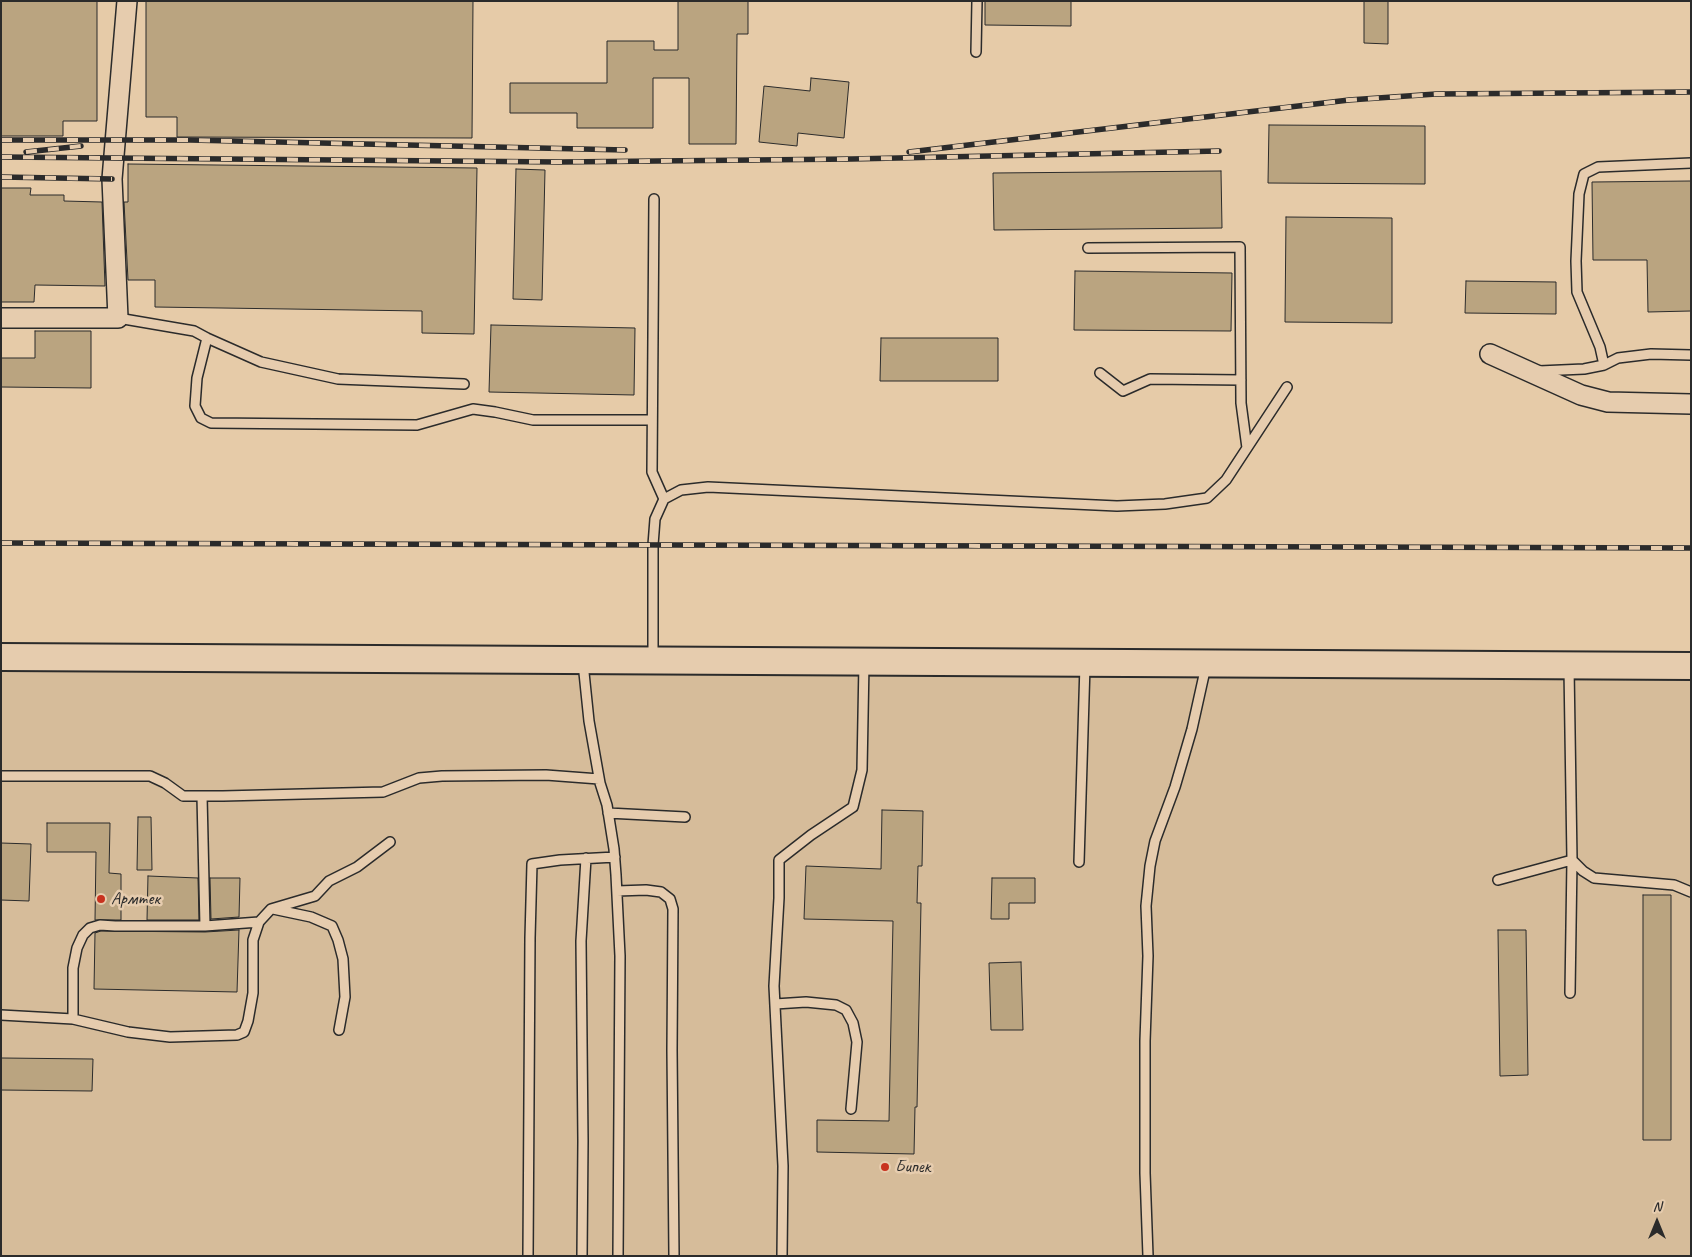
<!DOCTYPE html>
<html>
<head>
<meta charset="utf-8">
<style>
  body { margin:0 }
  #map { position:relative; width:1692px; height:1257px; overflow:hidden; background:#e6cba8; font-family:Caveat,sans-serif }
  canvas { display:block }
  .frame { position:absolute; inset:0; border:2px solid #2b2b2b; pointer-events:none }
  .north { position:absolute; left:1632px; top:1197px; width:50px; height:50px; -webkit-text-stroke:4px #e6ccae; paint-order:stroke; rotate:0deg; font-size:14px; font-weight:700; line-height:20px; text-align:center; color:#2b2b2b }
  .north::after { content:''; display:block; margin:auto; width:18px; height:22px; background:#2b2b2b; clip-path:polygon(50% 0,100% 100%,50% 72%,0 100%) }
</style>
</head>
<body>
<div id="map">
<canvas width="1692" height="1257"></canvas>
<div class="frame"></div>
<div class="north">N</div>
</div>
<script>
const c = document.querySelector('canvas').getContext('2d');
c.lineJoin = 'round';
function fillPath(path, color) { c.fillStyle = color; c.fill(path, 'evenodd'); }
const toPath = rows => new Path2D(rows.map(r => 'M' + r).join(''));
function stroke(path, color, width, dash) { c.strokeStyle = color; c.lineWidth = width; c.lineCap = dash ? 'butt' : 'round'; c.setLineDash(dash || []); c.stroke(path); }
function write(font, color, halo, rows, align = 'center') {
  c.font = font + ' Caveat,sans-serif'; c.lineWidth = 5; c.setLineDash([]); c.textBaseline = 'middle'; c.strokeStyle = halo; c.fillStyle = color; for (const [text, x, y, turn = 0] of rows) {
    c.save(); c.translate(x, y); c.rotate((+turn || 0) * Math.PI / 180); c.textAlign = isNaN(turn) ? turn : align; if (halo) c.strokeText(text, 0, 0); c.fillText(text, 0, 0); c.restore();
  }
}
const built = toPath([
  [1,657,1691,665,1691,1256,1,1256]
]);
const building = toPath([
  [1,1,97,1,97,121,63,121,63,136,1,136,1,1],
  [146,1,473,1,472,138,177,137,177,117,146,117,146,1],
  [678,1,748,1,748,34,737,34,736,144,689,144,689,78,653,78,653,128,577,128,577,113,510,113,510,83,607,83,607,41,654,41,654,50,678,50,678,1],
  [985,1,1071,1,1071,26,985,25,985,1],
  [1364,1,1388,1,1388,44,1364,43,1364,1],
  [811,78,849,82,844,138,798,133,797,146,759,142,764,86,810,91,811,78],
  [1269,125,1425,126,1425,184,1268,183,1269,125],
  [128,164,477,168,474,334,422,333,422,311,155,307,155,280,128,280,124,202,128,202,128,164],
  [516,169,545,170,542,300,513,299,516,169],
  [1221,171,1222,228,994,230,993,173,1221,171],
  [1691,181,1691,311,1648,312,1647,260,1593,260,1592,182,1691,181],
  [1,188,31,188,30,195,64,195,64,201,102,202,105,286,35,285,34,302,1,302,1,188],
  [1286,217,1392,218,1392,323,1285,322,1286,217],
  [1075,271,1232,273,1231,331,1074,330,1075,271],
  [1466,281,1556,282,1556,314,1465,313,1466,281],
  [491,325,635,328,634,395,489,392,491,325],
  [35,331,91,331,91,388,1,387,1,358,35,358,35,331],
  [881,338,998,338,998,381,880,381,881,338],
  [882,810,923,811,922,866,918,866,917,903,921,903,917,1107,915,1107,914,1154,817,1152,817,1120,889,1121,893,921,804,919,806,866,881,869,882,810],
  [138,817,151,817,152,870,137,870,138,817],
  [47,823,110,823,109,873,121,874,121,920,95,920,96,852,47,852,47,823],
  [1,843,31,844,29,901,1,900,1,843],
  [148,876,198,878,199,920,147,920,148,876],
  [210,878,240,878,239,917,211,919,210,878],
  [992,878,1035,878,1035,903,1009,903,1009,919,991,919,992,878],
  [1643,895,1671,895,1671,1140,1643,1140,1643,895],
  [239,930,237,992,94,989,95,933,101,931,205,932,239,930],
  [1498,930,1526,930,1528,1075,1500,1076,1498,930],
  [1021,962,1023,1030,991,1030,989,963,1021,962],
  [1,1058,93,1059,92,1091,1,1090,1,1058]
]);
const service = toPath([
  [976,52,977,1],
  [654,199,652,472,664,499],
  [1088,248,1240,247,1241,403,1247,448],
  [118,318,194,331,207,338,261,362,338,379,464,384],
  [207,338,197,378,195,406,201,418,211,423,417,425,473,409,495,412,533,420,652,420],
  [1604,365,1600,347,1577,292,1576,261,1579,194,1584,174,1598,167,1691,163],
  [1539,371,1584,369,1604,365,1618,358,1651,354,1691,355],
  [1100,373,1123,391,1150,379,1241,380],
  [653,658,653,545,655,519,664,499,681,490,708,487,1117,506,1165,504,1207,498,1226,480,1287,387],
  [583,663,589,721,600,783,607,805,614,849,616,875,620,956,618,1256],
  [1,776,150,776,165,783,183,796,223,796,383,792,419,778,442,776,546,775,599,779],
  [202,796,205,926],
  [608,813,685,817],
  [1079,862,1085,665],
  [1498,880,1572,860,1569,668],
  [617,891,646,890,661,892,670,899,673,909,672,1050,674,1256],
  [273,909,311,917,332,926,338,940,343,959,345,997,339,1030],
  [1570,993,1572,860,1583,871,1594,878,1674,885,1691,892],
  [775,1004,806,1002,836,1005,846,1010,853,1023,857,1042,851,1109],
  [1,1015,73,1019,128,1032,170,1037,237,1035,244,1032,248,1021,253,993,253,940,259,922,271,909,315,896,329,881,357,867,390,842],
  [73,1019,73,968,77,948,83,935,90,928,100,925,115,926,205,926,259,922],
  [528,1256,530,938,532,864,560,860,615,857],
  [582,1256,583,1141,581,941,586,858],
  [782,1256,783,1166,774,986,779,898,779,860,811,835,853,807,862,770,864,663],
  [1148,1256,1145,1173,1145,1041,1148,956,1146,906,1150,866,1155,841,1175,787,1192,729,1206,666]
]);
const minor = toPath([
  [1,318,118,318,112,179,127,1],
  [1490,354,1581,395,1608,402,1691,404]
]);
const secondary = toPath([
  [1,657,1691,666]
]);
const rail = toPath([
  [1,140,190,140,625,150],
  [26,152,81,146],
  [909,152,1349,100,1436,94,1691,92],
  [1,157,560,162,852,159,1219,151],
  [1,177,112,179],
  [1,543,1691,548]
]);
const markers = [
  [101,899,5,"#c8321e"],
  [885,1167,5,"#c8321e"]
];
const poiNames = [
  ["Армтек",111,899],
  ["Бипек",895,1167]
];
fillPath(built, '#d6bc9a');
fillPath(building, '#baa480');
stroke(building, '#2b2b2b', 1);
stroke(service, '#2b2b2b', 12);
stroke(minor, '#2b2b2b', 22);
stroke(secondary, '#2b2b2b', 30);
stroke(service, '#e6ccae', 9);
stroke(minor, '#e6ccae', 19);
stroke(secondary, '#e6ccae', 26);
stroke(rail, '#2b2b2b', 5.5);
stroke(rail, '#e6ccae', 4, [11]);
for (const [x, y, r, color] of markers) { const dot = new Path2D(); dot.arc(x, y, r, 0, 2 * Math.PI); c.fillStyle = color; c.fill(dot); stroke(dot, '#e6ccae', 2); }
write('18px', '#2b2b2b', '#e6ccae', poiNames, 'left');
</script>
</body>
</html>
